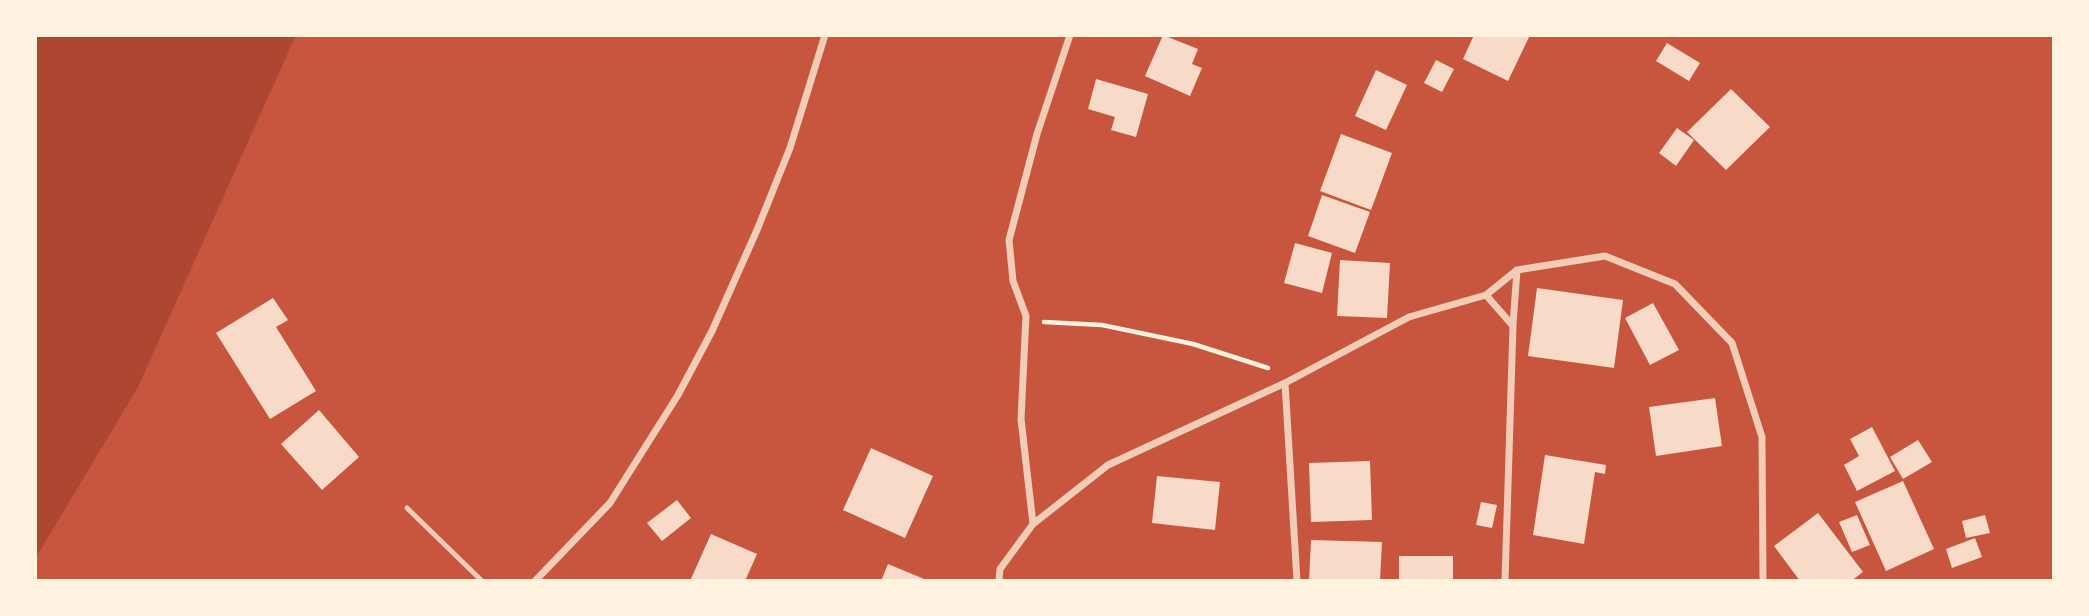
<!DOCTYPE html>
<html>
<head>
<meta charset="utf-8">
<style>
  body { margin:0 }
  #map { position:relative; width:2089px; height:616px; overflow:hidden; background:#c8553d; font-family:"Noto Sans",sans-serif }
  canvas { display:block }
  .frame { position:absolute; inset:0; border:37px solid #fff3e0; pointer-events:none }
</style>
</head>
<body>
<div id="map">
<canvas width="2089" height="616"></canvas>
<div class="frame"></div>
</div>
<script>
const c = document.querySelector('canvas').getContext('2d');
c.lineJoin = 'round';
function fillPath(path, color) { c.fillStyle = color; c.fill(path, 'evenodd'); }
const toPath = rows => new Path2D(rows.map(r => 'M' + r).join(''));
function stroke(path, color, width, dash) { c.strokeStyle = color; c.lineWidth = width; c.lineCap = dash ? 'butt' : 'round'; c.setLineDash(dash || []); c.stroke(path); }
const green = toPath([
  [35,35,296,35,138,387,35,559]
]);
const building = toPath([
  [1163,35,1198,49,1192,64,1202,68,1190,96,1145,76],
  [1474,35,1530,35,1508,81,1463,59],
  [1667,43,1700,63,1689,81,1656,61],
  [1436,60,1454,69,1442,92,1424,83],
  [1376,70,1407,85,1386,130,1355,116],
  [1096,79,1148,94,1136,137,1111,130,1115,117,1088,109],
  [1731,89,1770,127,1726,170,1687,132],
  [1677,128,1694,140,1676,166,1659,153],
  [1341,134,1392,153,1371,210,1320,191],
  [1322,195,1370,212,1355,253,1308,236],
  [1295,243,1332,253,1322,293,1284,283],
  [1340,260,1390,263,1387,318,1337,316],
  [1537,288,1623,300,1614,368,1528,356],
  [273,298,288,320,276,327,316,391,270,419,216,333],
  [1653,303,1679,350,1650,365,1625,318],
  [1715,398,1722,446,1656,456,1649,407],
  [319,410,359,457,322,490,281,444],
  [1872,427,1895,471,1857,491,1844,465,1859,456,1850,439],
  [1918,440,1932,462,1903,479,1890,457],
  [871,448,933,476,905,538,843,510],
  [1545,455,1606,465,1605,474,1595,472,1584,544,1533,535],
  [1370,461,1372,520,1311,522,1309,463],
  [1157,476,1220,482,1215,530,1152,523],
  [1903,481,1934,549,1886,571,1855,502],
  [677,500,691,518,662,541,647,523],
  [1481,502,1497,505,1492,528,1476,525],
  [1818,513,1863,572,1851,581,1800,581,1774,546],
  [1857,515,1870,545,1852,552,1839,522],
  [1985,515,1990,533,1966,538,1962,521],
  [711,534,757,554,745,581,690,581],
  [1975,538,1982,557,1952,568,1946,549],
  [1311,540,1382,542,1380,581,1309,581],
  [1399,556,1453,556,1453,581,1399,581],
  [888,564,929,581,881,581]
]);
const path = toPath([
  [1044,322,1102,325,1193,344,1268,368]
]);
const service = toPath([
  [407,508,482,581]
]);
const minor = toPath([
  [1486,295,1513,326,1505,581],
  [1513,325,1517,270],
  [1033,524,1021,419,1026,316,1013,281,1009,240,1037,134,1070,35],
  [535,581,610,503,678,395,712,331,757,230,790,148,825,35],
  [999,581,1000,569,1033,524,1108,465,1285,383],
  [1297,581,1285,383,1409,317,1486,295,1517,270,1605,256,1675,284,1732,343,1762,437,1763,581]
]);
fillPath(green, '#ae4732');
fillPath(building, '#f7dbc8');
stroke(path, '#fff3e0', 4.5);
stroke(service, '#f1ccb7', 5);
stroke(minor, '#f1ccb7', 7);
</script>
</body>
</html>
